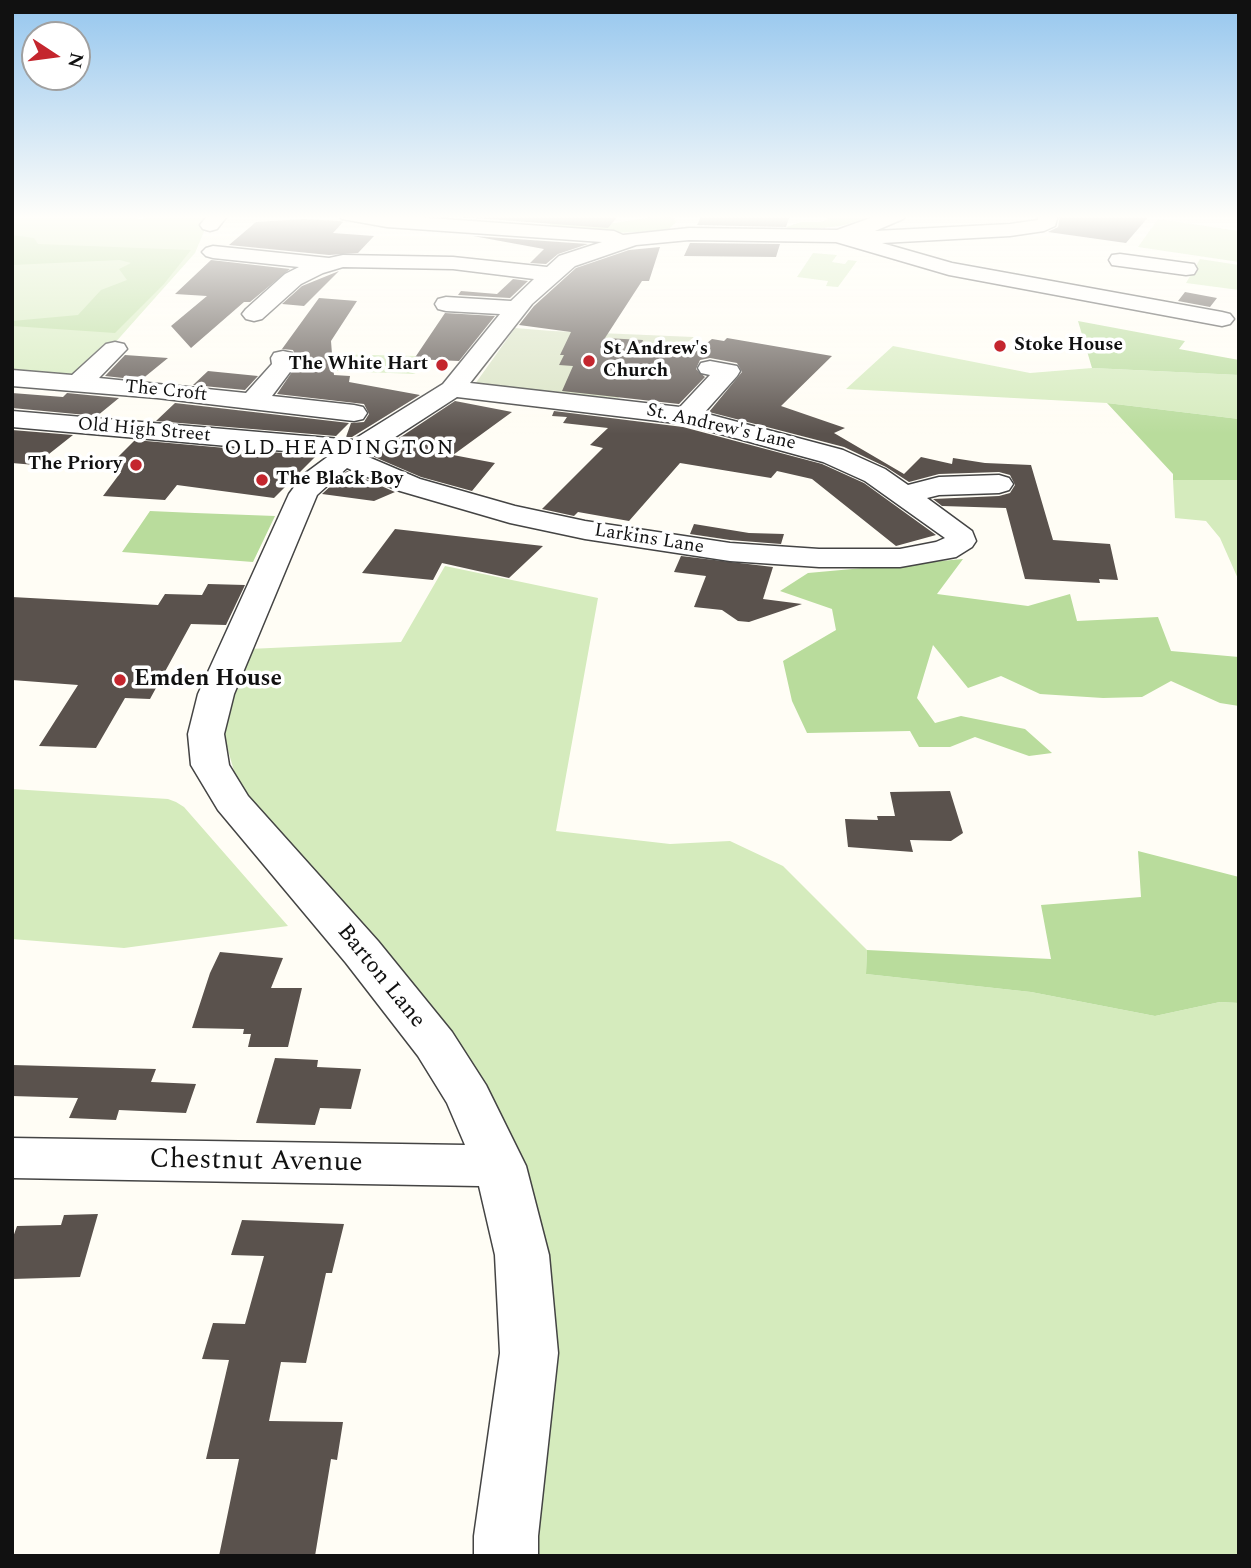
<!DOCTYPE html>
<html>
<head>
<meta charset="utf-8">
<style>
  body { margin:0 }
  #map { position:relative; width:1251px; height:1568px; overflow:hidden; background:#fffdf5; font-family:Spectral,serif }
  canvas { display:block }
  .frame { position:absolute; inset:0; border:14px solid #111; pointer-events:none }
  .north { position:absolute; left:21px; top:21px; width:70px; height:70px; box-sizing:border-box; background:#fff; border:2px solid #a0a0a0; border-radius:50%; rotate:103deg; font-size:19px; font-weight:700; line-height:28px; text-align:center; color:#111 }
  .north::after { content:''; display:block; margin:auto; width:24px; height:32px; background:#c4262e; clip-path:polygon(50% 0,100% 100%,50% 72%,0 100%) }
</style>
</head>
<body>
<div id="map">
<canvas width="1251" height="1568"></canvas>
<div class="frame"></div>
<div class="north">N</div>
</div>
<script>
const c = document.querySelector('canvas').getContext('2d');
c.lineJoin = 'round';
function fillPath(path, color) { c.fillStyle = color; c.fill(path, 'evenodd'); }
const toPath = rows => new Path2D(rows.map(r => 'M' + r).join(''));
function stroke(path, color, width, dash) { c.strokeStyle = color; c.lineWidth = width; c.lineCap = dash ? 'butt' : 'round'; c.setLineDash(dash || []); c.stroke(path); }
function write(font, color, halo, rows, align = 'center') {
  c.font = font + ' Spectral,serif'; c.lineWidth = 7; c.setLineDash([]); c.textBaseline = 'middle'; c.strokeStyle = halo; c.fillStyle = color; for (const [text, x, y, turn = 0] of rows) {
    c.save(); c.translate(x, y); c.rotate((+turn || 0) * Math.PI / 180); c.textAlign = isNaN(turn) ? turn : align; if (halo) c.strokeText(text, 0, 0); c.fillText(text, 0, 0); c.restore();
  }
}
const green = toPath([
  [12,215,140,215,137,219,143,219,147,215,211,215,195,253,105,354,80,376,12,375],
  [1158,219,1239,231,1239,262,1138,247],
  [813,253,837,255,832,262,845,264,848,260,857,261,838,287,826,286,828,281,797,277],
  [1200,259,1239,265,1239,290,1186,283],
  [893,346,1030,373,1092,368,1239,375,1239,419,1107,403,846,389],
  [323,354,417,356,414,361,424,362,419,368,409,367,406,371,416,374,312,370],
  [1173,480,1239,480,1239,581,1220,538,1206,521,1175,518],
  [445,566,598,598,556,831,670,844,730,841,783,866,867,950,866,974,1031,992,1155,1016,1220,1002,1239,1003,1239,1556,534,1556,523,1173,238,785,222,729,249,649,401,642],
  [12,789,168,799,176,802,184,807,288,926,124,948,12,939]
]);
const forest = toPath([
  [825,215,881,215,840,226,795,231,786,227,801,222,821,222,828,219],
  [654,217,674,218,676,222,669,229,657,231,613,233,567,229,550,225,548,221,607,224],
  [12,235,34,238,38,244,191,250,164,284,115,333,12,326,12,321,78,315,101,290,127,280,119,269,131,263,120,260,12,265],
  [1078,321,1185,341,1179,349,1239,360,1239,375,1092,368],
  [1107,403,1239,419,1239,480,1173,480,1173,474],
  [150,511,195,513,275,516,253,562,122,552],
  [963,559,937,594,1028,606,1070,594,1077,621,1158,617,1171,651,1239,657,1239,706,1220,703,1171,681,1142,697,1103,698,1040,694,1001,676,968,688,933,645,917,698,935,723,961,716,1025,729,1052,753,1029,756,975,737,950,747,919,747,910,731,807,733,792,701,783,661,836,630,832,609,780,591,808,573],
  [1138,851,1239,877,1239,1003,1220,1002,1155,1016,1031,992,866,974,867,950,1051,959,1041,905,1141,897]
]);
const cemetery = toPath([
  [515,328,552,331,694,337,618,398,523,391,475,384]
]);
const building = toPath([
  [434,215,619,215,608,228],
  [702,215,790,215,786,227,697,225],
  [1060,215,1150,215,1126,243,1048,232,1058,227],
  [304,219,340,221,343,222,333,233,374,236,358,253,329,255,229,245,256,222],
  [473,236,588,244,558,254,546,264,530,263,544,249],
  [690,243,780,244,776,257,684,256],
  [660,247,649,281,642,281,605,338,643,340,642,343,693,354,712,339,724,341,727,338,832,356,781,406,845,428,834,433,904,474,921,457,952,464,953,458,985,463,1031,465,1053,540,1110,544,1118,580,1099,579,1100,583,1025,579,1006,508,942,506,933,499,999,496,1010,493,1015,485,1010,475,999,472,939,474,909,482,886,467,844,447,709,412,742,372,737,363,710,358,700,360,696,369,705,377,679,404,562,391,573,366,559,365,564,355,560,355,571,332,519,325,534,306,576,268,629,250],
  [211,260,290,269,250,302,244,302,191,348,171,326,207,296,175,294],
  [339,271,304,306,282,304,302,286],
  [513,279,528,281,510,298,458,295,461,291,497,294],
  [1185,292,1217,298,1210,307,1178,301],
  [319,298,357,301,331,341,332,354,326,360,332,360,334,375,350,376,349,382,420,395,352,437,346,437,351,423,364,422,369,414,364,404,277,394,298,363,293,350,282,349],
  [445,313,495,316,459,361,414,359],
  [125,355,168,358,141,380,105,376],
  [208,371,258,376,245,390,193,385],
  [12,393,63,397,67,393,119,398,97,416,12,408],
  [455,401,512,412,453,455,495,463,472,491,421,477,372,456],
  [175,403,349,423,336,436,156,421],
  [554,411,683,427,822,464,864,483,936,535,896,546,812,479,777,471,771,478,680,463,629,521,578,512,574,516,542,509,603,448,590,445,608,428,563,423,567,417,552,416],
  [12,430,73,435,35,465,12,463],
  [135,440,316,456,274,498,177,485,165,500,103,496,121,472,104,471],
  [347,471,395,492,374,501,322,494],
  [694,524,749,533,784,534,781,544,730,540,690,534],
  [395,529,543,546,509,578,442,563,433,580,362,573],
  [681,556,773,567,763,599,802,604,749,622,738,621,722,610,694,607,706,576,674,572],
  [208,584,245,585,226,625,191,624,150,699,125,698,96,748,39,746,78,685,12,680,12,597,158,605,165,594,202,595],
  [950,791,963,833,951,841,910,840,913,852,848,847,845,819,878,820,877,816,895,816,890,792],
  [220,952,283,958,271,988,302,988,288,1047,248,1047,251,1034,243,1034,244,1029,192,1028,210,973],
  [275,1058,318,1060,317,1067,361,1069,351,1109,320,1108,315,1125,256,1123],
  [12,1065,156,1069,151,1082,196,1084,186,1113,119,1110,116,1120,69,1118,78,1098,12,1096],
  [98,1214,80,1277,12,1279,12,1240,17,1226,61,1225,64,1215],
  [242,1220,344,1224,332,1273,326,1273,306,1363,281,1362,269,1421,343,1422,337,1460,331,1459,315,1556,219,1556,239,1459,206,1459,229,1360,202,1359,213,1323,245,1324,264,1256,231,1255]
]);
const minor = toPath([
  [208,215,228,215,217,229,210,231,203,229,200,225,208,215],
  [339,215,386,215,614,231,623,235,689,228,837,230,879,215,906,215,903,219,875,231,1010,224,1038,220,1038,215,1058,215,1055,226,1044,231,1010,236,882,243,952,263,1222,312,1230,314,1234,319,1230,324,1222,326,949,275,836,242,689,240,636,245,575,266,532,304,470,383,680,407,710,375,701,373,698,368,701,363,710,361,737,366,740,371,737,376,704,413,843,450,885,469,908,485,939,477,999,475,1009,478,1013,484,1009,490,999,493,939,495,927,498,972,531,976,541,972,547,956,557,900,567,819,567,730,561,585,539,510,523,400,491,347,468,317,495,234,694,224,734,229,765,248,796,378,941,452,1032,486,1085,526,1166,549,1255,558,1353,538,1536,538,1556,474,1556,474,1536,500,1353,495,1255,479,1186,12,1178,12,1138,465,1145,447,1103,418,1056,346,963,218,810,191,765,188,734,198,694,289,494,303,475,330,455,12,427,12,411,353,440,443,384,500,314,446,311,438,309,435,304,438,299,446,297,511,301,534,279,453,269,343,267,323,273,301,284,262,319,254,321,246,319,242,314,246,309,285,274,299,267,213,258,206,256,202,252,206,248,213,246,329,258,343,255,453,257,547,267,559,256,602,242,387,227,342,219,339,215],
  [457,397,684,424,823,462,865,481,945,538,936,542,900,549,819,549,730,543,585,521,515,506,420,479,366,456,457,397],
  [1120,254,1186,263,1194,264,1197,269,1194,274,1186,275,1112,265,1109,260,1112,255,1120,254],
  [115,342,124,344,127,349,99,378,246,393,272,364,271,358,274,353,283,351,292,353,296,364,272,396,354,405,363,407,367,413,363,419,354,421,157,398,12,386,12,370,72,375,106,344,115,342]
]);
const markers = [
  [1000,346,7,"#c4262e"],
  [589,361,7,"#c4262e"],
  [442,365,7,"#c4262e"],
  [136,465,7,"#c4262e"],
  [262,480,7,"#c4262e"],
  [120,680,7,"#c4262e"]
];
const farPoinames = [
  ["Stoke House",1014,346],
  ["St Andrew's",603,350],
  ["Church",603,372],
  ["The White Hart",428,365,"right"],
  ["The Priory",122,465,"right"],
  ["The Black Boy",276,480]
];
const farStreetnames = [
  ["The Croft",166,392,6],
  ["St. Andrew's Lane",721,428,13],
  ["Old High Street",144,431,5],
  ["Larkins Lane",649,540,9]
];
const farNeighbourhoodnames = [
  ["OLD HEADINGTON",340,450]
];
const poiNames = [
  ["Emden House",134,680]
];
const streetNames = [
  ["Barton Lane",380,977,51]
];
const nearStreetnames = [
  ["Chestnut Avenue",256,1163,1]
];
fillPath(green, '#d5ebbd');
fillPath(forest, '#b9dc9c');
fillPath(cemetery, '#d9e3c4');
fillPath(building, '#5a524d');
stroke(minor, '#444', 3);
fillPath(minor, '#fff');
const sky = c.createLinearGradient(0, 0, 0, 434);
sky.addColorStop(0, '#95c6ee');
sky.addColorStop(0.5, '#fffefa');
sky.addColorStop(1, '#fffefa00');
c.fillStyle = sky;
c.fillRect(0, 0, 1251, 434);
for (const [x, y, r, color] of markers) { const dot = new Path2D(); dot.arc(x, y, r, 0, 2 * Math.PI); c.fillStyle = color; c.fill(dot); stroke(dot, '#fff', 2.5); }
write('bold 19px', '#111', '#fff', farPoinames, 'left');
write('19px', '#111', '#fff', farStreetnames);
c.letterSpacing = '2px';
write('21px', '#111', '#fff', farNeighbourhoodnames);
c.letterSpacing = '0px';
write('bold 23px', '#111', '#fff', poiNames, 'left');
write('23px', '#111', '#fff', streetNames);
write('28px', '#111', '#fff', nearStreetnames);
</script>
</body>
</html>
